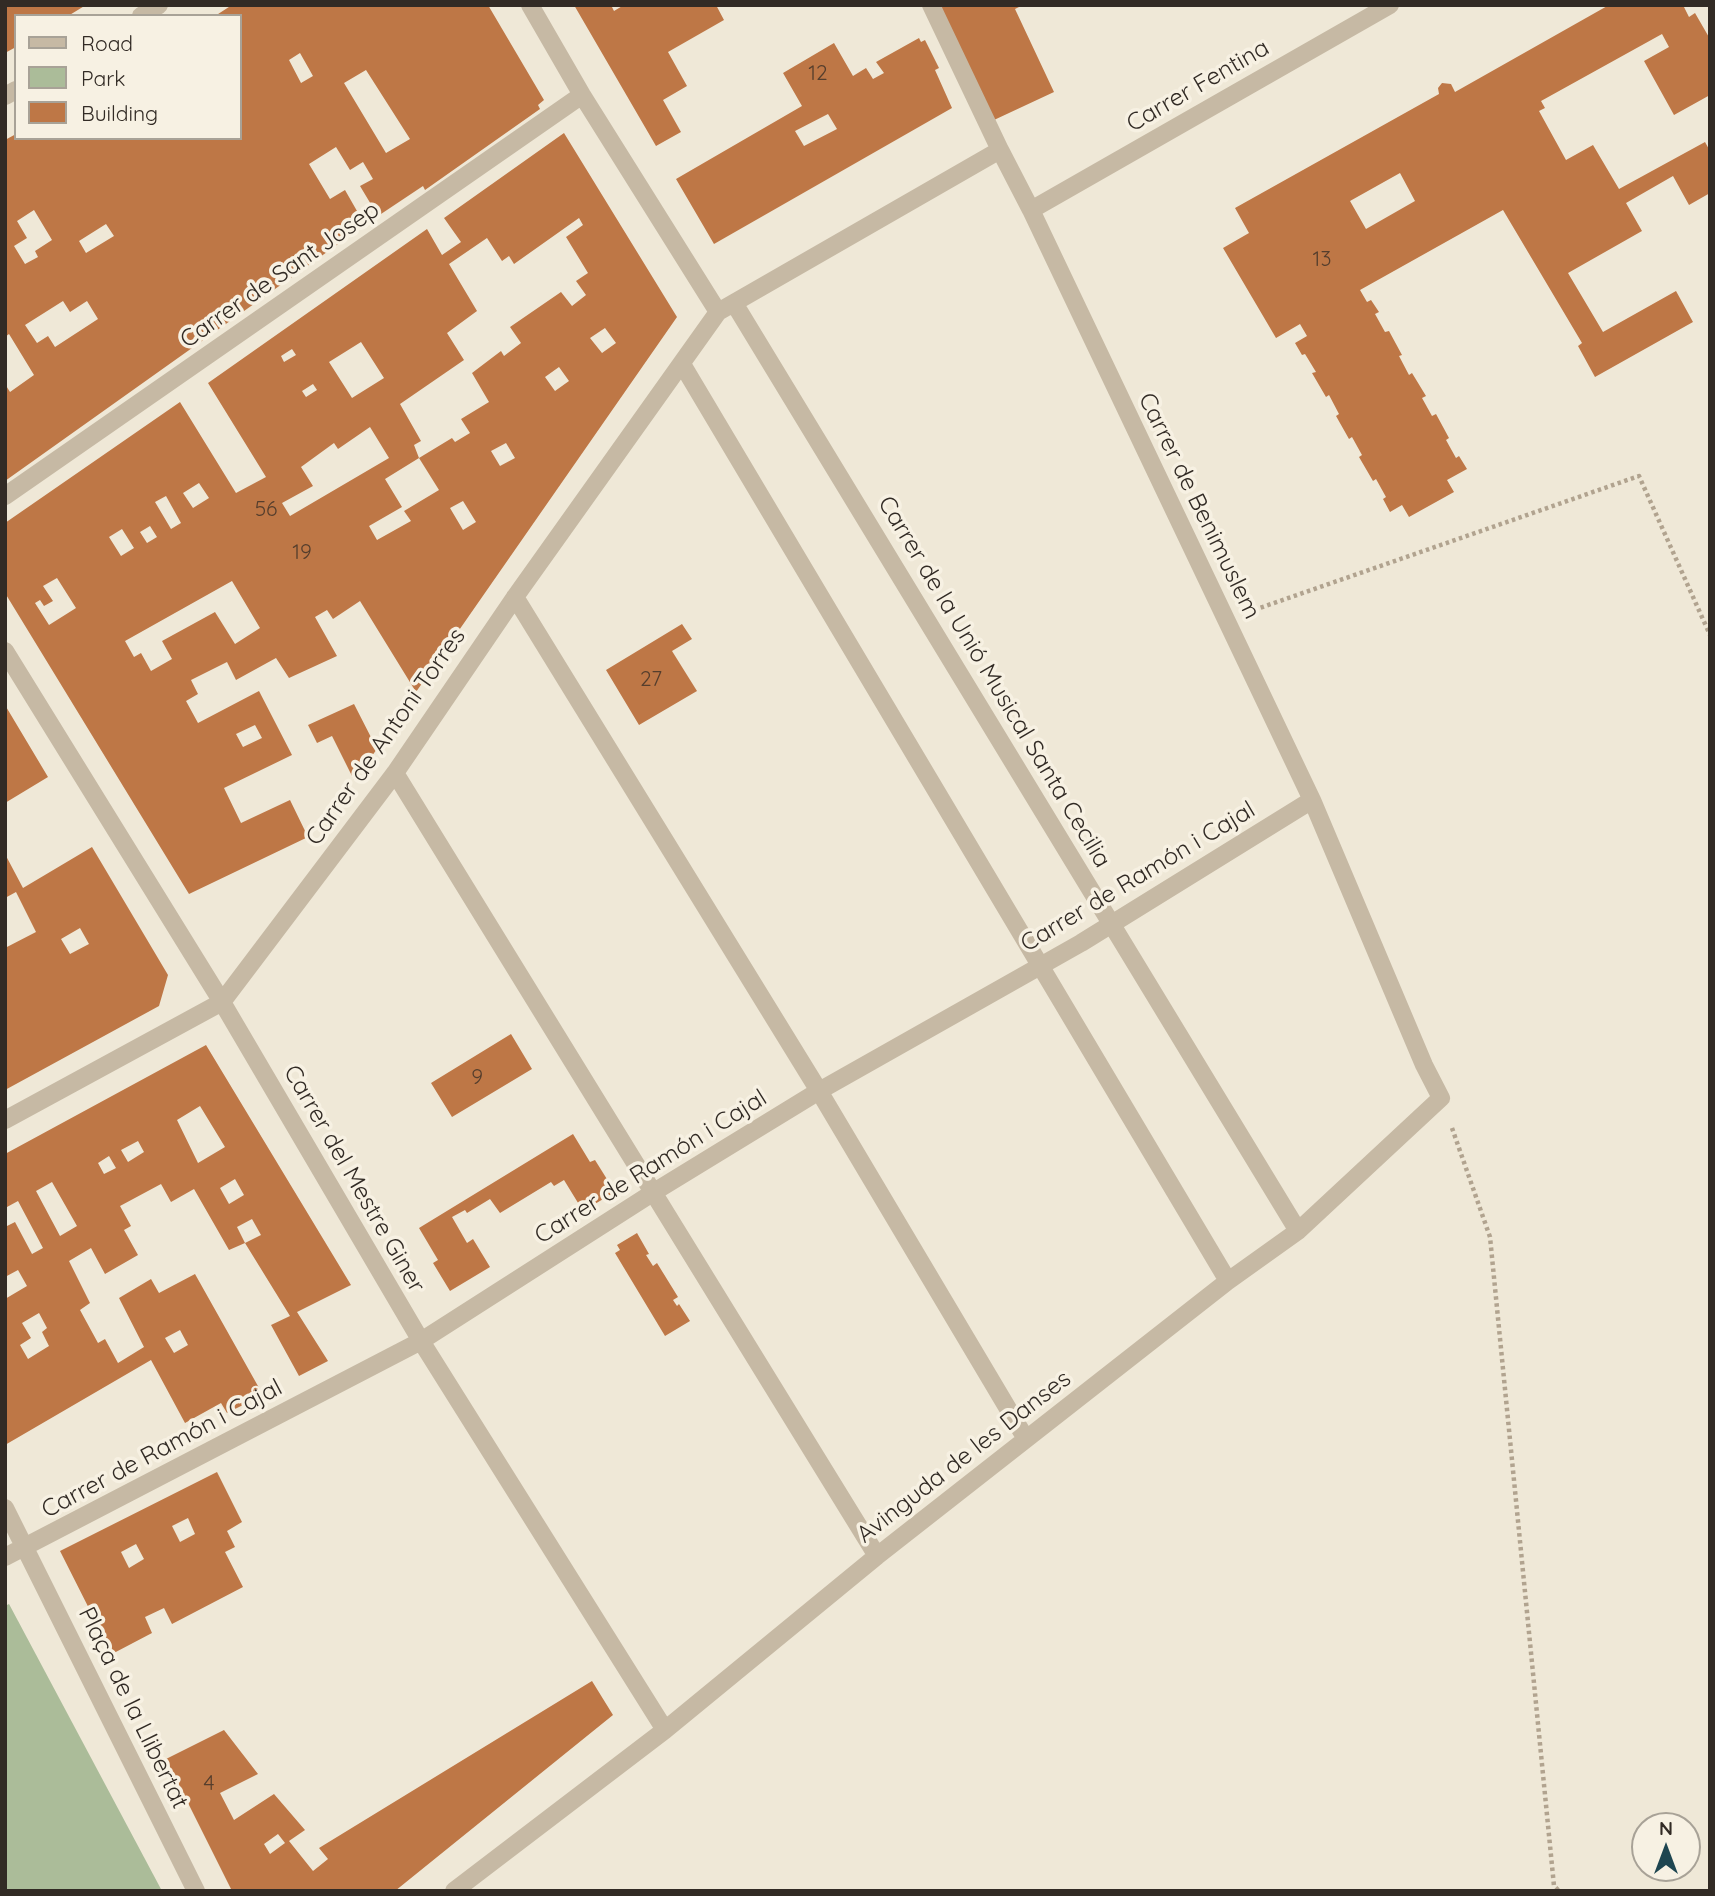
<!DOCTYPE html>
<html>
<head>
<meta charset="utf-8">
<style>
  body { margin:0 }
  #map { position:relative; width:1715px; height:1896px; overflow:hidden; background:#efe8d7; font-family:Quicksand,sans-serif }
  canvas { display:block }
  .frame { position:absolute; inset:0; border:7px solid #322b25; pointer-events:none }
  .legend { position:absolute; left:14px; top:14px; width:228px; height:126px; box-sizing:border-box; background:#f7f1e3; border:2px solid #a8a297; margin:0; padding:9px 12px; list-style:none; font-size:21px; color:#322b25 }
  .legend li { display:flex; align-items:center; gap:14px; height:35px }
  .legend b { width:35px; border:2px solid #a8a297 }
  .north { position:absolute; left:1631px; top:1812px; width:70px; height:70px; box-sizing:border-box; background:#f7f1e3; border:2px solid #a8a297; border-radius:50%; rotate:0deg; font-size:19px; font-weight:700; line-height:28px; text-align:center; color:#322b25 }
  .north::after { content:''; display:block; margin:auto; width:24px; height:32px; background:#1e4550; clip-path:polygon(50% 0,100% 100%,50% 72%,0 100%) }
</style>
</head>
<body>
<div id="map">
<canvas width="1715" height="1896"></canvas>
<div class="frame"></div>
<ul class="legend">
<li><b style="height:9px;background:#c6b9a4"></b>Road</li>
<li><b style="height:19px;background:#abbc99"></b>Park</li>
<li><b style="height:19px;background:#be7746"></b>Building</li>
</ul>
<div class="north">N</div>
</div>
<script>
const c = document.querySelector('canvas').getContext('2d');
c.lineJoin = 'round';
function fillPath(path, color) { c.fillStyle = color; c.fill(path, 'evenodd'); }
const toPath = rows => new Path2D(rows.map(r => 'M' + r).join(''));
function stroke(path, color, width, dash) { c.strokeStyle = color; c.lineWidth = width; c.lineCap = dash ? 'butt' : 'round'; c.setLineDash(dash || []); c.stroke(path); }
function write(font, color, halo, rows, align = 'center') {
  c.font = font + ' Quicksand,sans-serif'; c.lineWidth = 7; c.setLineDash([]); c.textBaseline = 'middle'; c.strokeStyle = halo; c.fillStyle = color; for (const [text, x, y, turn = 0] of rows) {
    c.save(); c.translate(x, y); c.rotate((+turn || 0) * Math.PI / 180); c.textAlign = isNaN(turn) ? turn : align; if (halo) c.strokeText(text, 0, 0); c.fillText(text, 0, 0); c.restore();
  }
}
const green = toPath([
  [9,1604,162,1891,5,1891,5,1606]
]);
const building = toPath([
  [5,5,86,5,68,16,16,16,16,47,5,53],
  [232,5,488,5,544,100,538,105,540,109,425,190,423,186,378,216,360,186,373,179,363,162,350,170,336,147,309,164,330,199,345,190,365,225,5,481,5,384,10,392,34,375,9,334,5,337,5,140,16,134,16,138,240,138,240,16,215,16],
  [300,53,313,76,301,83,289,60],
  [366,70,410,139,386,153,344,83],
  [34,210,52,240,35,251,38,257,25,264,14,246,27,238,17,221],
  [106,224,114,236,86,253,79,241],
  [63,301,70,312,87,301,98,319,55,347,48,336,37,343,25,325],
  [574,5,611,5,614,11,624,5,716,5,724,20,668,52,687,86,663,100,681,132,656,146],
  [939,5,1023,5,1015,9,1054,92,994,120],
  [1609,5,1683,5,1689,17,1695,13,1710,39,1710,95,1674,115,1644,61,1669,47,1662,34,1541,101,1545,108,1539,111,1566,160,1593,145,1619,189,1705,142,1710,151,1710,193,1689,205,1673,176,1626,203,1642,231,1568,273,1603,332,1676,291,1693,322,1595,377,1578,346,1582,343,1503,210,1360,290,1367,302,1371,300,1379,312,1375,314,1385,332,1389,331,1402,355,1399,356,1409,375,1412,373,1426,396,1422,398,1432,416,1436,414,1449,438,1446,440,1456,458,1459,456,1467,469,1447,480,1454,492,1409,517,1402,505,1390,512,1383,499,1386,497,1376,479,1373,481,1359,457,1362,455,1352,437,1349,439,1336,416,1339,414,1329,395,1326,397,1312,373,1316,372,1305,354,1302,355,1295,343,1307,336,1300,324,1276,338,1223,248,1249,233,1235,208,1439,94,1438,88,1442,83,1451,84,1455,92],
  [1400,173,1415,201,1366,229,1350,201],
  [919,38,921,42,925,40,939,68,935,70,952,108,714,244,676,179,802,106,783,73,834,43,853,76,866,68,873,79,884,73,876,62],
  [828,114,837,129,804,146,795,131],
  [564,133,677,317,416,692,360,601,333,619,327,610,315,617,337,656,289,678,276,658,236,680,227,662,191,680,198,694,186,701,198,723,259,691,292,755,224,788,241,823,290,800,308,837,189,894,5,593,5,523,180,402,236,493,266,477,208,383,427,229,442,255,461,242,444,218],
  [579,218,583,225,566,237,588,273,576,281,586,295,572,306,561,292,510,327,521,343,504,356,501,351,472,373,489,402,461,419,470,433,455,442,452,438,419,458,439,490,404,511,411,521,377,540,369,526,402,507,385,479,419,458,414,445,421,441,400,404,464,360,447,333,477,311,449,264,487,238,502,261,509,256,514,264],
  [605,328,616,343,602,353,590,338],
  [361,342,384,378,352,398,329,362],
  [292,349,296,355,284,362,281,356],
  [559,367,569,381,555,391,545,377],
  [313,384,317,390,306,397,302,391],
  [370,427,389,458,290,516,282,503,313,486,301,467,334,443,338,449],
  [506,443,515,458,500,466,491,451],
  [199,483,209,498,193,508,183,493],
  [166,496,181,523,171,529,155,502],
  [463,501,476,522,463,530,450,508],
  [150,526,157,537,147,543,140,532],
  [122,529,134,548,121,556,109,537],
  [57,578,76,608,49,625,35,603,40,600,44,606,53,601,43,586],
  [232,581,260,628,235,644,215,612,162,641,172,659,151,671,141,653,134,657,125,641],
  [255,725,262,738,243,747,236,734],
  [682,624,692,639,672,651,697,691,639,725,606,670],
  [354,704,377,749,354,780,332,736,317,743,308,725],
  [5,705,48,777,5,803],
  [92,847,168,975,159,1006,5,1090,5,948,36,932,16,892,5,898,5,854,23,888],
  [80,928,89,944,70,954,61,939],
  [511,1034,532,1069,452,1117,431,1083],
  [206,1045,351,1285,297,1312,328,1361,299,1376,271,1325,290,1316,245,1243,229,1250,194,1189,171,1202,161,1184,120,1206,131,1226,124,1230,138,1255,105,1274,91,1248,69,1261,90,1303,80,1310,98,1343,105,1339,118,1363,144,1347,119,1298,151,1279,159,1293,195,1274,263,1395,227,1413,221,1403,185,1423,151,1360,5,1445,5,1299,27,1286,18,1270,5,1277,5,1227,15,1222,32,1254,43,1248,18,1201,7,1207,5,1204,5,1154],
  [200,1106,225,1147,198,1163,177,1120],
  [138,1141,144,1152,128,1162,121,1150],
  [109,1156,116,1168,104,1174,98,1163],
  [235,1179,244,1195,229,1204,220,1188],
  [52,1182,77,1226,60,1236,36,1191],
  [252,1219,261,1235,245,1243,237,1227],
  [39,1313,47,1328,42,1332,49,1346,28,1359,20,1345,31,1338,22,1323],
  [180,1330,188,1345,174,1353,165,1338],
  [573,1134,590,1162,595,1160,615,1192,583,1211,564,1180,554,1186,551,1182,500,1213,490,1199,467,1213,465,1210,452,1217,467,1243,473,1239,490,1267,450,1291,433,1263,438,1260,419,1228],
  [637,1233,649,1254,646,1255,653,1266,657,1263,678,1297,673,1300,677,1306,679,1304,690,1321,665,1336,615,1253,620,1250,617,1245],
  [217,1472,242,1522,227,1531,235,1547,225,1552,243,1587,172,1624,164,1608,145,1617,152,1633,112,1654,60,1551],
  [188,1518,195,1534,180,1542,172,1526],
  [136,1544,144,1559,129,1568,121,1552],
  [592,1681,613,1715,395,1891,232,1891,166,1759,224,1730,258,1774,220,1793,234,1820,274,1794,305,1830,289,1841,313,1871,328,1859,319,1848],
  [278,1834,285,1843,270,1854,264,1844]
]);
const path = toPath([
  [1254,610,1639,476,1710,635],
  [1452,1128,1490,1237,1554,1886,1559,1891]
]);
const minor = toPath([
  [530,5,582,95,718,312],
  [141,16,159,5],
  [5,96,16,90],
  [1031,210,1390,5],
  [734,303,1298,1231],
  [682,364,1228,1281],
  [5,496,582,95],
  [515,597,819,1091,1026,1439],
  [5,651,222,1002,421,1341,665,1730],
  [395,773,877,1556],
  [5,1120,222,1002,395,773,515,597,718,312,1000,150],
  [5,1508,196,1891],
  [5,1557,421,1341,654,1192,819,1091,1081,943,1312,800],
  [454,1891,665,1730,877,1556,1228,1281,1298,1231,1441,1098,1424,1065,1312,800,1031,210,1000,150,931,5]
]);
const numberNames = [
  ["12",818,74],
  ["13",1322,260],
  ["56",266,510],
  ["19",302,553],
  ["27",651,680],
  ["9",477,1078],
  ["4",209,1784]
];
const streetNames = [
  ["Carrer Fentina",1198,86,-30],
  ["Carrer de Sant Josep",280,275,-35],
  ["Carrer de Benimuslem",1199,506,64],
  ["Carrer de la Unió Musical Santa Cecilia",994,682,59],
  ["Carrer de Antoni Torres",386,737,-55],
  ["Carrer de Ramón i Cajal",1138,877,-31],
  ["Carrer de Ramón i Cajal",651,1167,-32],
  ["Carrer del Mestre Giner",354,1179,60],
  ["Carrer de Ramón i Cajal",162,1449,-28],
  ["Avinguda de les Danses",964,1457,-38],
  ["Plaça de la Llibertat",133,1708,64]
];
fillPath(green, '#abbc99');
fillPath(building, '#be7746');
stroke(path, '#b1a38f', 4.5, [3.5, 3.5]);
stroke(minor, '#c6b9a4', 18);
write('21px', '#553e2d', null, numberNames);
write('24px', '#322b25', '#f7f1e3', streetNames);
</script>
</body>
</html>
